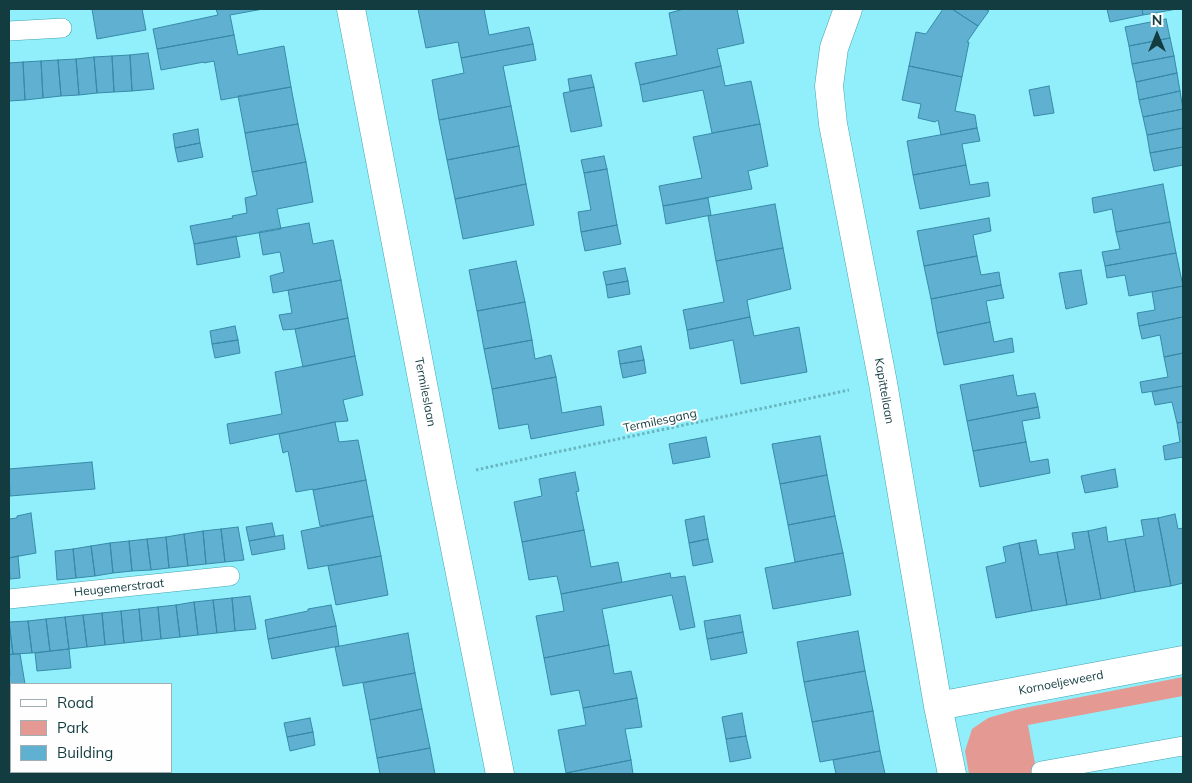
<!DOCTYPE html>
<html>
<head>
<meta charset="utf-8">
<style>
  body { margin:0 }
  #map { position:relative; width:1192px; height:783px; overflow:hidden; background:#90effb; font-family:Mulish,sans-serif }
  canvas { display:block }
  .frame { position:absolute; inset:0; border:10px solid #133c41; pointer-events:none }
  .legend { position:absolute; left:10px; top:683px; width:162px; height:90px; box-sizing:border-box; background:#fefefe; border:1px solid #a0b0b2; margin:0; padding:6px 9px; list-style:none; font-size:15px; color:#133c41 }
  .legend li { display:flex; align-items:center; gap:10px; height:25px }
  .legend b { width:25px; border:1px solid #a0b0b2 }
  .north { position:absolute; left:1132px; top:10px; width:50px; height:50px; -webkit-text-stroke:4px #fefefe; paint-order:stroke; rotate:0deg; font-size:14px; font-weight:700; line-height:20px; text-align:center; color:#133c41 }
  .north::after { content:''; display:block; margin:auto; width:18px; height:22px; background:#133c41; clip-path:polygon(50% 0,100% 100%,50% 72%,0 100%) }
</style>
</head>
<body>
<div id="map">
<canvas width="1192" height="783"></canvas>
<div class="frame"></div>
<ul class="legend">
<li><b style="height:6px;background:#fff"></b>Road</li>
<li><b style="height:14px;background:#e49a93"></b>Park</li>
<li><b style="height:14px;background:#60b1d1"></b>Building</li>
</ul>
<div class="north">N</div>
</div>
<script>
const c = document.querySelector('canvas').getContext('2d');
c.lineJoin = 'round';
function fillPath(path, color) { c.fillStyle = color; c.fill(path, 'evenodd'); }
const toPath = rows => new Path2D(rows.map(r => 'M' + r).join(''));
function stroke(path, color, width, dash) { c.strokeStyle = color; c.lineWidth = width; c.lineCap = dash ? 'butt' : 'round'; c.setLineDash(dash || []); c.stroke(path); }
function write(font, color, halo, rows, align = 'center') {
  c.font = font + ' Mulish,sans-serif'; c.lineWidth = 4; c.setLineDash([]); c.textBaseline = 'middle'; c.strokeStyle = halo; c.fillStyle = color; for (const [text, x, y, turn = 0] of rows) {
    c.save(); c.translate(x, y); c.rotate((+turn || 0) * Math.PI / 180); c.textAlign = isNaN(turn) ? turn : align; if (halo) c.strokeText(text, 0, 0); c.fillText(text, 0, 0); c.restore();
  }
}
const green = toPath([
  [1183,677,1183,696,1028,725,1037,774,969,774,965,751,972,729,988,718,1019,709]
]);
const building = toPath([
  [92,9,142,9,146,30,97,39,92,9],
  [216,9,263,9,230,15,234,35,157,49,153,29,218,15,216,9],
  [418,9,484,9,489,35,529,27,533,44,461,58,458,42,426,48,418,9],
  [684,9,737,9,744,43,717,49,721,66,640,85,635,63,677,55,669,13,684,9],
  [943,9,952,9,978,26,967,42,969,42,962,77,909,66,916,32,926,34,943,9],
  [952,9,984,9,989,11,978,26,952,9],
  [1107,9,1142,9,1143,15,1110,22,1107,9],
  [1142,9,1177,9,1143,15,1142,9],
  [1166,19,1170,38,1129,46,1125,27,1166,19],
  [234,35,238,55,284,46,291,87,221,100,214,61,204,63,204,62,161,70,157,49,234,35],
  [1170,38,1174,56,1132,64,1129,46,1170,38],
  [533,44,536,60,503,66,511,106,439,120,432,80,464,73,461,58,533,44],
  [148,53,154,89,132,91,130,55,148,53],
  [130,55,132,91,114,92,112,56,130,55],
  [112,56,114,92,97,93,94,57,112,56],
  [1174,56,1177,73,1136,82,1132,64,1174,56],
  [94,57,97,93,79,95,76,59,94,57],
  [76,59,79,95,61,96,58,60,76,59],
  [58,60,61,96,43,98,41,61,58,60],
  [41,61,43,98,25,100,23,62,41,61],
  [23,62,25,100,9,101,9,63,23,62],
  [721,66,725,86,751,81,760,124,712,133,703,90,643,102,640,85,721,66],
  [909,66,962,77,955,111,975,115,977,128,941,135,938,120,935,122,918,118,921,104,902,100,909,66],
  [1177,73,1180,91,1139,100,1136,82,1177,73],
  [591,75,594,87,570,91,568,79,591,75],
  [1049,86,1054,113,1034,116,1029,90,1049,86],
  [291,87,298,124,245,133,238,96,291,87],
  [594,87,602,126,571,132,563,93,594,87],
  [1180,91,1183,109,1143,117,1139,100,1180,91],
  [511,106,519,146,447,160,439,120,511,106],
  [1183,109,1183,128,1147,135,1143,117,1183,109],
  [298,124,306,162,252,172,245,133,298,124],
  [760,124,768,166,748,171,752,189,663,206,659,186,702,178,693,137,760,124],
  [977,128,980,141,962,144,966,165,913,175,907,141,977,128],
  [1183,128,1183,147,1150,153,1147,135,1183,128],
  [198,129,200,143,175,148,173,134,198,129],
  [200,143,203,157,178,162,175,148,200,143],
  [519,146,526,184,455,199,447,160,519,146],
  [1183,147,1183,165,1154,171,1150,153,1183,147],
  [604,156,607,169,584,173,581,160,604,156],
  [306,162,313,202,277,209,281,229,194,244,190,226,233,218,232,216,247,213,245,198,257,195,252,172,306,162],
  [966,165,970,185,988,182,990,196,920,209,913,175,966,165],
  [607,169,617,225,581,232,578,212,591,210,584,173,607,169],
  [526,184,534,225,463,239,455,199,526,184],
  [1163,184,1170,222,1116,232,1112,209,1094,213,1092,198,1163,184],
  [708,198,711,215,666,224,663,206,708,198],
  [775,204,783,248,716,261,708,216,775,204],
  [989,218,991,231,973,235,977,256,924,266,917,231,989,218],
  [1170,222,1176,253,1105,266,1102,252,1120,249,1116,232,1170,222],
  [309,223,313,244,333,240,341,280,273,293,270,276,284,272,280,252,263,255,259,232,309,223],
  [617,225,621,244,585,251,581,232,617,225],
  [236,236,240,257,197,265,194,244,236,236],
  [783,248,791,289,747,300,750,317,687,330,683,310,724,302,716,261,783,248],
  [1176,253,1183,286,1129,296,1125,275,1107,278,1105,266,1176,253],
  [977,256,981,275,999,272,1001,285,931,299,924,266,977,256],
  [516,261,525,302,477,311,469,270,516,261],
  [625,268,628,281,606,285,603,272,625,268],
  [1081,270,1087,304,1066,309,1059,273,1081,270],
  [341,280,348,318,295,329,283,330,279,315,292,313,288,290,341,280],
  [628,281,630,294,608,298,606,285,628,281],
  [1001,285,1004,298,986,301,990,322,937,333,931,299,1001,285],
  [1183,286,1183,317,1139,326,1137,313,1155,310,1152,292,1183,286],
  [525,302,532,340,484,349,477,311,525,302],
  [750,317,754,336,799,327,807,372,741,384,733,340,690,349,687,330,750,317],
  [1183,317,1183,353,1164,357,1160,335,1142,339,1139,326,1183,317],
  [348,318,355,356,303,367,295,329,348,318],
  [990,322,994,342,1012,338,1014,352,944,365,937,333,990,322],
  [235,326,238,340,212,344,210,331,235,326],
  [238,340,240,353,215,358,212,344,238,340],
  [532,340,535,359,551,355,556,377,492,389,484,349,532,340],
  [641,346,644,360,620,364,618,351,641,346],
  [1183,353,1183,386,1142,393,1140,382,1168,377,1164,357,1183,353],
  [355,356,363,395,343,400,348,421,335,422,230,444,227,424,282,414,275,372,355,356],
  [644,360,646,373,623,378,620,364,644,360],
  [1013,375,1017,396,1035,393,1038,407,967,421,960,385,1013,375],
  [556,377,562,413,601,406,604,425,531,439,528,424,499,429,492,389,556,377],
  [1183,386,1183,422,1177,423,1172,402,1155,405,1152,392,1183,386],
  [1038,407,1040,418,1022,421,1026,442,973,451,967,421,1038,407],
  [335,422,339,442,358,440,366,480,313,490,313,489,296,492,288,451,283,453,279,434,335,422],
  [1183,422,1183,457,1165,460,1163,446,1180,442,1177,423,1183,422],
  [820,436,827,475,780,484,772,444,820,436],
  [706,437,710,457,673,464,669,444,706,437],
  [1026,442,1030,462,1048,459,1050,473,980,487,973,451,1026,442],
  [92,462,95,489,10,496,9,469,92,462],
  [1115,469,1118,487,1085,493,1081,476,1115,469],
  [575,472,579,491,576,492,584,530,522,542,514,502,542,496,539,479,575,472],
  [827,475,835,516,788,525,780,484,827,475],
  [366,480,373,516,320,526,313,490,366,480],
  [31,513,36,553,9,558,9,519,17,518,17,516,31,513],
  [1175,514,1178,529,1183,528,1183,583,1171,586,1158,518,1175,514],
  [373,516,381,556,308,569,301,531,373,516],
  [704,516,708,539,689,543,685,520,704,516],
  [835,516,843,553,795,562,788,525,835,516],
  [1158,518,1171,586,1135,592,1125,539,1144,536,1141,520,1158,518],
  [272,523,275,536,249,541,246,527,272,523],
  [238,527,244,560,225,562,221,529,238,527],
  [1106,527,1108,542,1125,539,1135,592,1101,599,1088,531,1106,527],
  [221,529,225,562,206,564,203,531,221,529],
  [584,530,591,567,618,562,622,582,561,594,557,576,529,580,522,542,584,530],
  [203,531,206,564,188,566,184,534,203,531],
  [1088,531,1101,599,1067,605,1057,552,1075,549,1072,533,1088,531],
  [184,534,188,566,169,568,166,537,184,534],
  [283,535,285,549,252,555,249,541,283,535],
  [166,537,169,568,151,570,147,539,166,537],
  [147,539,151,570,132,571,129,541,147,539],
  [708,539,713,562,693,566,689,543,708,539],
  [1036,540,1039,555,1057,552,1067,605,1032,611,1019,543,1036,540],
  [129,541,132,571,113,573,110,543,129,541],
  [110,543,113,573,95,576,91,546,110,543],
  [1019,543,1032,611,996,618,986,567,1006,562,1003,547,1019,543],
  [91,546,95,576,76,578,73,549,91,546],
  [73,549,76,578,57,580,55,551,73,549],
  [843,553,851,595,773,609,765,568,843,553],
  [18,556,20,578,10,579,9,558,18,556],
  [381,556,388,595,336,605,328,566,381,556],
  [670,573,671,578,685,576,695,627,680,630,672,595,602,609,609,645,544,658,536,616,564,611,561,594,670,573],
  [250,596,256,629,235,631,232,598,250,596],
  [232,598,235,631,217,633,213,600,232,598],
  [213,600,217,633,198,635,194,602,213,600],
  [194,602,198,635,180,637,176,605,194,602],
  [176,605,180,637,161,639,158,607,176,605],
  [331,605,336,626,268,639,265,620,308,611,308,609,331,605],
  [158,607,161,639,142,641,139,609,158,607],
  [139,609,142,641,124,643,121,611,139,609],
  [121,611,124,643,105,645,102,613,121,611],
  [102,613,105,645,87,647,83,615,102,613],
  [83,615,87,647,69,649,65,617,83,615],
  [740,615,743,632,707,639,704,621,740,615],
  [65,617,69,649,50,651,46,619,65,617],
  [46,619,50,651,32,653,28,621,46,619],
  [28,621,32,653,13,654,9,622,28,621],
  [9,622,13,654,9,655,9,622],
  [336,626,339,646,272,659,268,639,336,626],
  [858,631,865,671,804,682,797,642,858,631],
  [743,632,747,653,711,660,707,639,743,632],
  [408,633,415,673,343,686,335,647,408,633],
  [609,645,614,674,631,671,637,698,583,708,579,690,551,695,544,658,609,645],
  [69,649,71,668,37,671,35,653,69,649],
  [13,654,20,654,25,684,11,684,11,740,9,740,9,676,10,676,9,655,13,654],
  [865,671,873,711,812,722,804,682,865,671],
  [415,673,422,709,370,720,363,683,415,673],
  [637,698,642,727,625,729,631,760,566,773,558,730,586,725,583,708,637,698],
  [422,709,430,748,377,758,370,720,422,709],
  [873,711,880,751,820,762,812,722,873,711],
  [742,713,746,736,726,739,722,717,742,713],
  [310,718,313,732,287,737,284,723,310,718],
  [313,732,315,745,290,751,287,737,313,732],
  [746,736,751,758,730,762,726,739,746,736],
  [11,742,11,772,57,772,58,774,9,774,9,743,11,742],
  [430,748,435,774,380,774,377,758,430,748],
  [880,751,885,774,836,774,833,760,880,751],
  [631,760,633,774,566,774,566,773,631,760]
]);
const path = toPath([
  [476,470,538,456,849,390]
]);
const service = toPath([
  [9,31,62,28],
  [9,599,230,576],
  [1041,771,1183,746]
]);
const minor = toPath([
  [351,9,441,478,500,774],
  [848,9,834,48,829,86,833,124,883,383,938,706,952,774],
  [938,706,1183,660]
]);
const streetNames = [
  ["Kapittellaan",884,391,80],
  ["Termileslaan",425,392,79],
  ["Termilesgang",660,421,-12],
  ["Heugemerstraat",119,588,-6],
  ["Kornoeljeweerd",1061,683,-11]
];
fillPath(green, '#e49a93');
fillPath(building, '#60b1d1');
stroke(building, '#368aa8', 1);
stroke(service, '#42a4b0', 20);
stroke(minor, '#42a4b0', 29);
stroke(path, '#68b6bf', 3, [2.5, 2.5]);
stroke(service, '#fff', 19);
stroke(minor, '#fff', 28);
write('12px', '#133c41', '#fefefe', streetNames);
</script>
</body>
</html>
